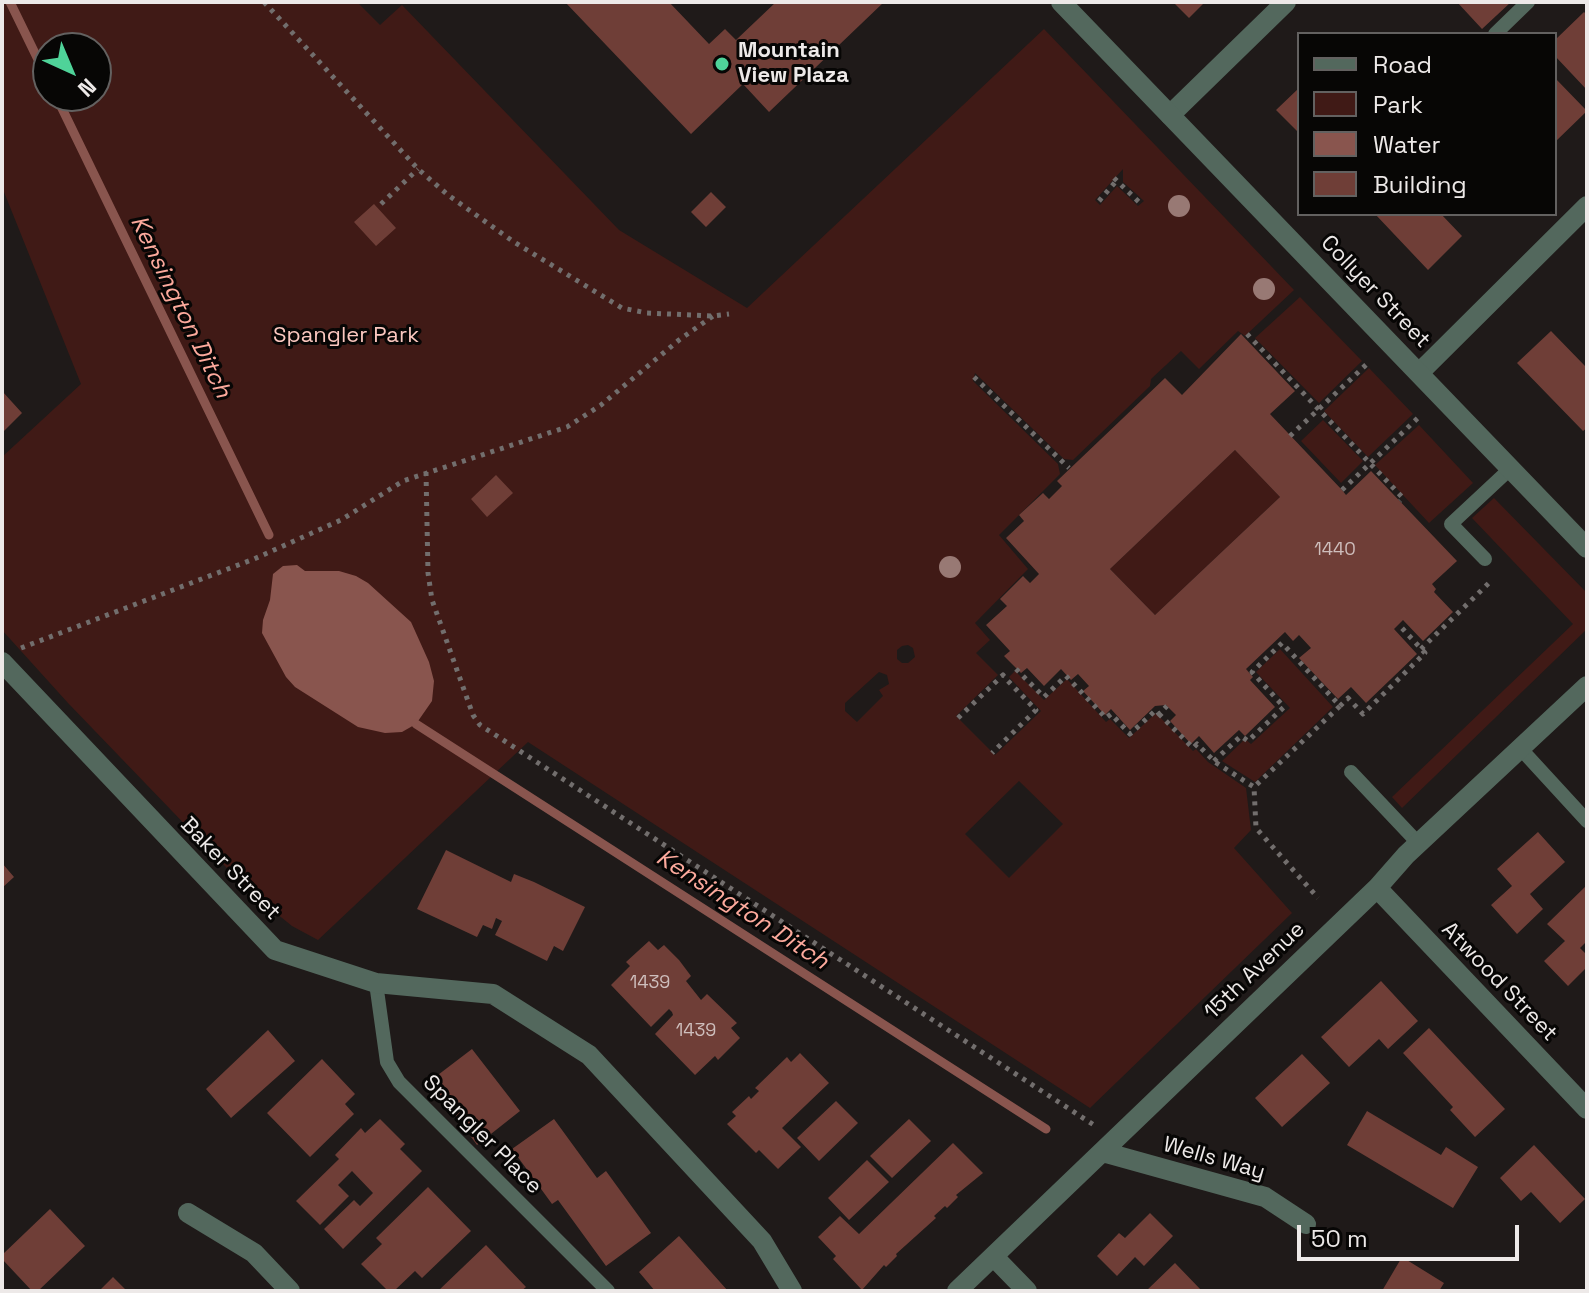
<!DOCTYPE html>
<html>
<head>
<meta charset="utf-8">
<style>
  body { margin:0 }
  #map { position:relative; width:1589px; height:1293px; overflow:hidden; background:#1f1a19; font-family:"Space Grotesk",sans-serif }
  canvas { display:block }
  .frame { position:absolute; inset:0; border:4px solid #ede9e8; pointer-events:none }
  .legend { position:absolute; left:1297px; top:32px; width:260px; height:184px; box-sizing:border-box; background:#070605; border:2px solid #636160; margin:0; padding:10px 14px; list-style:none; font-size:24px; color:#ede9e8 }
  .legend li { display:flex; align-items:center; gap:16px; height:40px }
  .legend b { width:40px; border:2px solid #636160 }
  .north { position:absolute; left:32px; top:32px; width:80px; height:80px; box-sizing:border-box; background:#070605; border:2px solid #636160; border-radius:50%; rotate:136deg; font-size:22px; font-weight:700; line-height:32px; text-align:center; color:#ede9e8 }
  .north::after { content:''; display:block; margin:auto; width:28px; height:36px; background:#4fd399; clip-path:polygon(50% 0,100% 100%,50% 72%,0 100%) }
  .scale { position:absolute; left:1297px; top:1225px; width:222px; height:36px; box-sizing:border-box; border:4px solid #ede9e8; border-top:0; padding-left:10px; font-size:24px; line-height:28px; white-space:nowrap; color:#ede9e8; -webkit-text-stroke:6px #070605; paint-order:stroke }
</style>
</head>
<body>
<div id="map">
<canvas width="1589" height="1293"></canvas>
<div class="frame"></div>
<ul class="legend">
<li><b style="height:10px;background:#53685d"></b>Road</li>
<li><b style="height:22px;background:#401a16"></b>Park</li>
<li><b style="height:22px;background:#89554e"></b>Water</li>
<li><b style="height:22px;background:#6f3e37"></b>Building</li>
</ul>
<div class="north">N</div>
<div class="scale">50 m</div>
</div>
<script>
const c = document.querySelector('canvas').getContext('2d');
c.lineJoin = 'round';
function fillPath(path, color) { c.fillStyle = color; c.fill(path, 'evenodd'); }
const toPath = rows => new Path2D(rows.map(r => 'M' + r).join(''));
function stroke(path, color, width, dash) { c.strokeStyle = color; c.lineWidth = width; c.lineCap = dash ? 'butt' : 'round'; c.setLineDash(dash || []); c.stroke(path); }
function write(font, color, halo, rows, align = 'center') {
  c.font = font + ' "Space Grotesk",sans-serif'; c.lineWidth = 6; c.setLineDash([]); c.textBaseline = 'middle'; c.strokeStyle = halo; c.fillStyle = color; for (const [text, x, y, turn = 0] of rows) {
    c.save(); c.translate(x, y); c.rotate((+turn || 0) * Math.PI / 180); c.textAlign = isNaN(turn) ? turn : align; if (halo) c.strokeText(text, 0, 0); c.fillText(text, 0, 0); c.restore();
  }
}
const green = toPath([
  [2,2,357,2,380,25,402,5,619,230,747,308,1044,29,1294,290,1245,336,1238,331,1199,369,1181,351,1151,379,1150,386,1073,460,1064,459,975,373,973,381,1058,464,1060,474,999,535,1028,569,975,623,990,640,976,653,998,675,956,716,995,755,1041,711,1009,677,1015,671,1044,700,1067,679,1106,722,1110,719,1129,738,1156,713,1193,751,1196,749,1208,762,1246,788,1251,830,1234,848,1292,913,1090,1108,528,742,318,940,292,926,250,892,68,703,2,630,2,457,81,384,2,187],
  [48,48,96,48,96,96,48,96],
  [1123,169,1123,182,1144,201,1138,206,1117,186,1100,205,1095,200],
  [908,645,913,648,915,657,908,663,902,663,897,659,897,650,902,646],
  [879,672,887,675,889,684,879,690,883,696,857,722,845,711,845,703],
  [1019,781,1063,824,1009,878,965,834],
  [1300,297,1362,361,1319,403,1255,338],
  [1369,368,1413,414,1368,457,1324,411],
  [1323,420,1363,461,1341,483,1301,441],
  [1419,425,1473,483,1429,523,1375,465],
  [1235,450,1280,497,1155,615,1110,569],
  [1494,498,1587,593,1587,629,1402,808,1392,797,1573,624,1472,518],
  [1280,649,1333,707,1255,782,1222,761,1245,739,1251,744,1290,708,1256,672]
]);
const water = toPath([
  [297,565,305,571,339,571,356,576,368,583,411,622,429,662,434,681,432,701,416,724,402,732,385,733,358,727,295,687,286,677,262,633,263,620,270,600,273,574,283,566]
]);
const stream = toPath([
  [10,2,48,80],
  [56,96,269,535],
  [416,724,1046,1129]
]);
const building = toPath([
  [565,2,669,2,709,44,725,29,736,40,776,2,884,2,769,112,743,84,691,134],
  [1173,2,1205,2,1189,18],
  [1457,2,1511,2,1482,29],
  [1584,12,1587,15,1587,90,1555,56,1555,40],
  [1555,78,1587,111,1555,142],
  [1299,88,1299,133,1276,110],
  [711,192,726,207,706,227,691,212],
  [374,204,396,228,376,246,354,222],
  [1375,214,1441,214,1462,236,1428,270],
  [1551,331,1585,366,1587,364,1587,428,1583,431,1517,363],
  [1241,334,1295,391,1270,414,1342,490,1346,495,1371,471,1457,561,1432,584,1436,589,1434,592,1453,612,1423,641,1403,620,1394,629,1417,654,1366,703,1351,687,1338,699,1299,658,1311,648,1299,635,1293,641,1285,632,1246,669,1253,677,1250,680,1275,707,1245,736,1239,730,1214,753,1199,736,1191,744,1170,721,1176,715,1166,705,1155,706,1130,730,1111,709,1105,715,1083,691,1089,686,1078,674,1071,680,1061,669,1044,686,1027,668,1021,673,1004,656,1010,651,986,625,1007,606,1000,599,1023,576,1030,583,1039,574,1006,538,1024,521,1019,515,1043,493,1049,499,1062,486,1057,481,1165,378,1182,395],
  [1235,450,1280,497,1155,615,1110,569],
  [2,391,22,413,2,433],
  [496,475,513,493,487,517,471,499],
  [1538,832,1565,862,1530,894,1543,909,1517,934,1491,905,1512,886,1497,869],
  [446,850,511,882,514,874,534,882,585,907,563,951,554,946,547,961,495,935,502,921,496,918,492,929,483,925,477,937,417,909],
  [2,863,14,877,2,888],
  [1587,885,1587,941,1580,948,1587,955,1587,967,1568,986,1544,961,1565,941,1547,924],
  [649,941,658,950,664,945,679,960,691,976,686,981,701,1000,707,994,737,1023,731,1028,740,1038,718,1060,715,1056,695,1075,655,1034,673,1015,672,1012,669,1009,651,1027,611,985,630,966,626,962],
  [1381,981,1418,1021,1388,1049,1379,1039,1349,1067,1321,1037],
  [1429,1028,1505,1109,1475,1137,1450,1110,1453,1107,1403,1053],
  [268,1030,295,1061,231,1118,206,1089],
  [472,1049,520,1111,477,1145,430,1081],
  [800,1053,829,1083,782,1128,801,1147,778,1169,759,1150,756,1153,727,1124,736,1116,732,1112,749,1096,751,1099,759,1091,755,1088,787,1057,791,1062],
  [1302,1054,1330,1083,1282,1127,1255,1098],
  [322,1059,355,1094,345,1104,354,1114,310,1157,267,1113],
  [836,1101,858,1123,819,1161,797,1138],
  [1367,1111,1441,1155,1446,1147,1478,1167,1453,1208,1347,1145],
  [380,1119,405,1144,400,1149,422,1171,343,1249,324,1229,354,1200,360,1206,373,1193,352,1171,338,1185,349,1196,320,1225,296,1201,339,1159,335,1155,361,1128,365,1133],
  [554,1119,597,1178,606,1171,651,1233,606,1266,558,1200,552,1204,512,1149],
  [909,1119,931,1141,892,1178,870,1156],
  [953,1143,983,1173,956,1195,958,1197,947,1208,945,1206,934,1216,936,1218,896,1254,897,1256,886,1267,884,1265,862,1290,833,1259,836,1256,818,1237,840,1216,859,1234],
  [1534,1145,1585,1199,1560,1223,1531,1192,1521,1201,1500,1178],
  [867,1160,889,1182,849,1220,828,1198],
  [428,1187,471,1231,422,1278,415,1271,394,1291,388,1291,361,1264,382,1244,376,1238],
  [50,1209,85,1246,38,1291,32,1291,2,1259,2,1255],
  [1150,1213,1173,1236,1144,1266,1135,1257,1117,1276,1097,1256,1119,1233,1125,1238],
  [679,1236,728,1291,655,1291,639,1272],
  [486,1245,526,1287,521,1291,438,1291],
  [1402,1257,1444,1283,1439,1291,1382,1291],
  [1175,1263,1202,1291,1146,1291],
  [113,1277,127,1291,99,1291]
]);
const path = toPath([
  [264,2,418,169,448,195,514,242,622,308,647,313,713,316,729,314],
  [1114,178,1141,204],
  [1099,201,1117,180],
  [381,204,418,169],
  [1247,334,1403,498,1400,501],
  [974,377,1069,468],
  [1290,436,1368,363],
  [426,472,428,573,432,600,473,715,480,725,1097,1127],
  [1342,490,1420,416],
  [21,648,254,559,341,520,403,481,567,427,601,405,679,340,713,316],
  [1421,649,1492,580],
  [1016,669,1044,697,1066,676],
  [1066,676,1106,718,1111,714,1130,734,1156,710,1159,714,1167,706],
  [1340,706,1348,698,1363,714,1425,653,1401,627],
  [1159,714,1193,748,1197,744,1215,762,1254,787,1256,828,1318,898],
  [958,718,1003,675,1006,679,1036,710,992,753],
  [1214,761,1241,736,1248,741,1284,707,1252,672,1282,643,1340,706,1254,787]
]);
const service = toPath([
  [1495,34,1528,2],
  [1485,559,1451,524,1511,468],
  [1520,748,1587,821],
  [1351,772,1419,844],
  [376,983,387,1062,399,1082,608,1291]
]);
const minor = toPath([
  [1170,115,1286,2],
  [1420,372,1587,206],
  [2,662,275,950,376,983,493,994,589,1055,762,1241,792,1291],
  [1377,888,1587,1109],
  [1103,1152,1265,1197,1306,1224],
  [188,1213,254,1253,290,1291],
  [994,1257,1027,1291],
  [957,1291,1377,888,1406,855,1587,686]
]);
const tertiary = toPath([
  [1061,2,1587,548]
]);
const trees = [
  [1179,206],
  [1264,289],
  [950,567]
];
const markers = [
  [722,64,8,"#4fd399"]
];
const numberNames = [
  ["1440",1335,550],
  ["1439",650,983],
  ["1439",696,1031]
];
const poiNames = [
  ["Mountain",738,51],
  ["View Plaza",738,76]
];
const streetNames = [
  ["Collyer Street",1375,292,46],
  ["Baker Street",230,869,46],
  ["15th Avenue",1255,971,-44],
  ["Atwood Street",1499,982,46],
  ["Spangler Place",482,1135,45],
  ["Wells Way",1214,1159,16]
];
const parkNames = [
  ["Spangler Park",346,336]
];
const waterNames = [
  ["Kensington Ditch",180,307,64],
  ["Kensington Ditch",742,910,33]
];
fillPath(green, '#401a16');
fillPath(water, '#89554e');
stroke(stream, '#89554e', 9);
fillPath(building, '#6f3e37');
stroke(path, '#726e6d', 5, [4, 6]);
stroke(service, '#53685d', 14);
stroke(minor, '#53685d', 20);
stroke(tertiary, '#53685d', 20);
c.fillStyle = '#987974';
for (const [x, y] of trees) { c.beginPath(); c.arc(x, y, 11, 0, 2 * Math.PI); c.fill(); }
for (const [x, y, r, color] of markers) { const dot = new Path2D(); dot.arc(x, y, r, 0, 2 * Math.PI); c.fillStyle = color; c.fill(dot); stroke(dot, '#070605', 3); }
write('18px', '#cebebc', null, numberNames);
write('bold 22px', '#ede9e8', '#070605', poiNames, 'left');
write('22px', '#ede9e8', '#070605', streetNames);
write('22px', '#fbc7bf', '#070605', parkNames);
write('italic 24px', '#fca99c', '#070605', waterNames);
</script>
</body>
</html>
